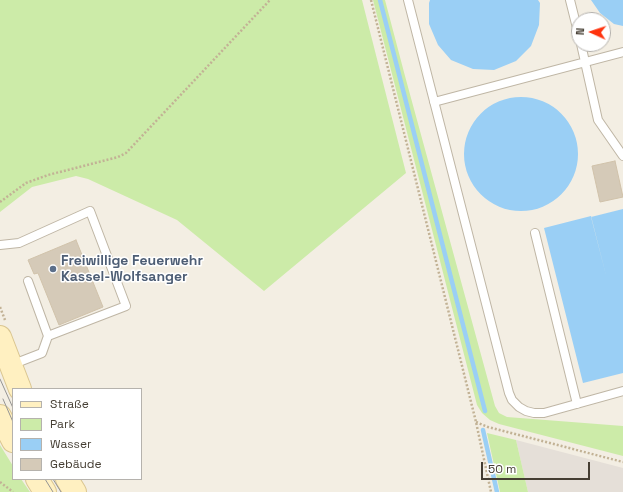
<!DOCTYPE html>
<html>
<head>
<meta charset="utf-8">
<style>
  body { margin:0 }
  #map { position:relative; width:623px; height:492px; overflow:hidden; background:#f3eee3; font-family:"Space Grotesk",sans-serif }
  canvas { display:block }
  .legend { position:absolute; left:12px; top:388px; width:130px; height:92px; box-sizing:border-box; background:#fff; border:1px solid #b5b2ad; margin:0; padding:5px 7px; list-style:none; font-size:12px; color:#453e33 }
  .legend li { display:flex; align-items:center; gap:8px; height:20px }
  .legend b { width:20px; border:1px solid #b5b2ad }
  .north { position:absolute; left:571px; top:12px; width:40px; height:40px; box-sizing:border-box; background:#fff; border:1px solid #b5b2ad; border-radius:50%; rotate:273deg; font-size:11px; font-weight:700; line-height:16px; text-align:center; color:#453e33 }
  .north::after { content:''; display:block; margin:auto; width:14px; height:18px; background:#ff330e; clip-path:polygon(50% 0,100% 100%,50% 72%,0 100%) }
  .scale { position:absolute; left:481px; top:462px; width:109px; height:18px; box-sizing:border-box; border:2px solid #453e33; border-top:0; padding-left:5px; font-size:12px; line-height:14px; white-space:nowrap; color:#453e33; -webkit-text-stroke:3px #fff; paint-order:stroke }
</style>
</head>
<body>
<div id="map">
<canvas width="623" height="492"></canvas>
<ul class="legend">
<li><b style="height:5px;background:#fff0c1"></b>Straße</li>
<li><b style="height:11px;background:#cceba8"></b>Park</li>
<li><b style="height:11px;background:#9acff5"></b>Wasser</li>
<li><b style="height:11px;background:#d5cab8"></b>Gebäude</li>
</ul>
<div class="north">N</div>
<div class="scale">50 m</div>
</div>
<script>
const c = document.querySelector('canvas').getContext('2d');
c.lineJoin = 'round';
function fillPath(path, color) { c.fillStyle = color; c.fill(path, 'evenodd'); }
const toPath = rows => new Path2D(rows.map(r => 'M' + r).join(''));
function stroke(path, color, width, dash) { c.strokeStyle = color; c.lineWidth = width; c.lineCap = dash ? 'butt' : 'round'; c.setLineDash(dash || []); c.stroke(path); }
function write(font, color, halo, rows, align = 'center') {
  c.font = font + ' "Space Grotesk",sans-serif'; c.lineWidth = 3; c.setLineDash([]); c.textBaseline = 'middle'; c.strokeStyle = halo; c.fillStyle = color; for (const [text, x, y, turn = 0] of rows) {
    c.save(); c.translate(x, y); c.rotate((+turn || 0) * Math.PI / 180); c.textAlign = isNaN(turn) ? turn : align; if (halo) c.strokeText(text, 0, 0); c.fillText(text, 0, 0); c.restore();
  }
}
const industrial = toPath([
  [516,440,623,468,623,492,528,492]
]);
const green = toPath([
  [0,0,362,0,406,173,264,291,177,220,88,179,76,176,32,187,0,212],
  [373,0,385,0,405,76,495,406,499,413,507,417,623,426,623,456,499,424,490,420,482,413,477,405],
  [487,433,516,440,528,492,500,492],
  [0,445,13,466,13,479,21,479,30,492,0,492]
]);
const water = toPath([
  [430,0,538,0,540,3,539,25,531,46,516,61,494,70,473,69,451,60,438,45,429,24,429,3],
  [591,0,623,0,623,26,614,24,600,13],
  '464 154a57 57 0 1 1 114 0a57 57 0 1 1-114 0Z',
  [623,209,623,373,583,383,544,228,591,216,607,279,591,217]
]);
const stream = toPath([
  [380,0,485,411],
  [483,430,497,492]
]);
const building = toPath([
  [615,161,623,197,600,202,592,166,615,161],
  [76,240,103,307,59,325,38,273,34,274,28,260,76,240]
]);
const path = toPath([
  [371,0,476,422,491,492],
  [0,202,26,183,48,175,118,157,126,153,270,0],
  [0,307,5,320],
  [476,422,488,427,623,462],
  [0,482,13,492]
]);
const lane = toPath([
  [408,0,509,393,512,400,519,407,526,411,534,413,544,413,623,391],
  [570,0,579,36],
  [581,44,598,120,623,156],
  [434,102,623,52],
  [535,233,577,404],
  [0,245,19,243,90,211,126,306,48,336,42,353,11,365],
  [28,281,48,336]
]);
const secondary = toPath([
  [0,337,20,389],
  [0,416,13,441],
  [37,479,45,492],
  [67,479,75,492]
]);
const tram = toPath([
  [0,379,13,408],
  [3,399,13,422],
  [45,479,53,492],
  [53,479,61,492]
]);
const markers = [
  [53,269,4,"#5c6f8a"]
];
const serviceNames = [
  ["Freiwillige Feuerwehr",61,261],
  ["Kassel-Wolfsanger",61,277]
];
fillPath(industrial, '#e5dfd8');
fillPath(green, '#cceba8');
fillPath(water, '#9acff5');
stroke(stream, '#9acff5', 4.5);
fillPath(building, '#d5cab8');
stroke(building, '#d0c2aa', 1);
stroke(lane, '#bfb6a5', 10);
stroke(secondary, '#dac691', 24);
stroke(path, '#c2b295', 2.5, [2, 2]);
stroke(lane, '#fff', 8);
stroke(secondary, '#fff0c1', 22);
stroke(tram, '#949494', 1);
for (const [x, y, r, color] of markers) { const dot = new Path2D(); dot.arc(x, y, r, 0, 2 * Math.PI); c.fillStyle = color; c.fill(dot); stroke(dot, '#fff', 1.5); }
write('bold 14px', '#4e5e75', '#fff', serviceNames, 'left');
</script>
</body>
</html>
